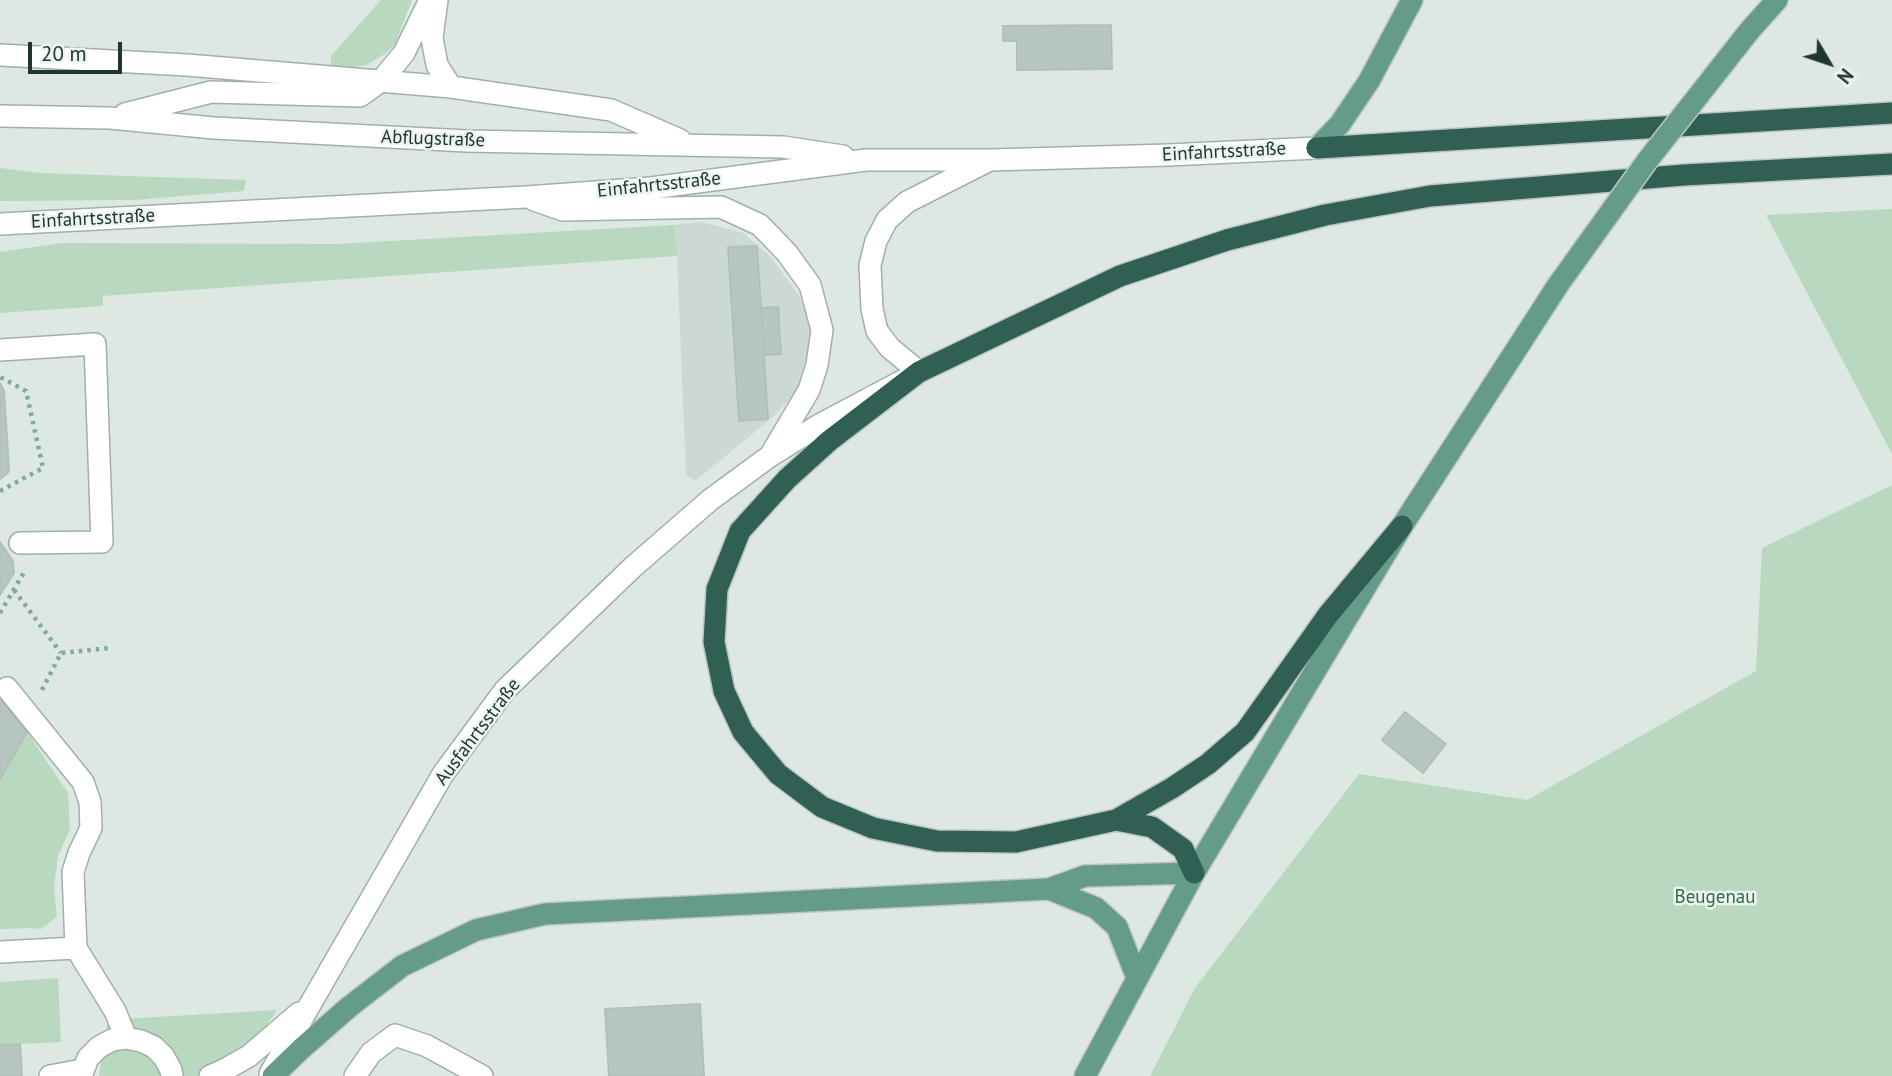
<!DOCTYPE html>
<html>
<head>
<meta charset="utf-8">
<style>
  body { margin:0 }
  #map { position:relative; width:1892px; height:1076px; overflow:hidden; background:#dee8e3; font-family:"PT Sans",sans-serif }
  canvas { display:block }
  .north { position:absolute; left:1794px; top:28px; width:70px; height:70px; -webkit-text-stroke:5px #edf5f1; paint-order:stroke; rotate:129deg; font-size:19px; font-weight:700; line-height:28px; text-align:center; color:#20362f }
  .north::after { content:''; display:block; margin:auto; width:24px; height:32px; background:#20362f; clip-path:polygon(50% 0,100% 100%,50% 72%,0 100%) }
  .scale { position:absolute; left:28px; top:42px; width:94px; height:32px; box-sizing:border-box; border:4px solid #20362f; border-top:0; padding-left:9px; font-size:21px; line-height:24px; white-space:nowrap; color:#20362f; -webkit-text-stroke:5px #edf5f1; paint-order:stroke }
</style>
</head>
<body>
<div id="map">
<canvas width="1892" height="1076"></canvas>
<div class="north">N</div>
<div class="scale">20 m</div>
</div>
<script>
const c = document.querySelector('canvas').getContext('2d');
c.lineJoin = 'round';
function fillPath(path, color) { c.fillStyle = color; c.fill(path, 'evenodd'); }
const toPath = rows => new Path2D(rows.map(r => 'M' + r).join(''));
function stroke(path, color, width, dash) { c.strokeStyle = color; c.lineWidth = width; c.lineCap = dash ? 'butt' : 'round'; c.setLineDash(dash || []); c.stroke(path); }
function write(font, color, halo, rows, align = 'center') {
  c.font = font + ' "PT Sans",sans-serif'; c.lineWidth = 5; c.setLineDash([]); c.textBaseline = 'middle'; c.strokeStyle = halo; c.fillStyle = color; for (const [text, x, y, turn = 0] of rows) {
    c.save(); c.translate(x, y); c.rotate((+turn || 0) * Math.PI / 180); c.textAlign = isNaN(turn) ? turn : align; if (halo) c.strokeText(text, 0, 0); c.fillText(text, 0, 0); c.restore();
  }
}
const built = toPath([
  [701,222,743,233,770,256,800,297,810,328,806,358,795,393,773,417,695,481,686,475,677,257,674,225]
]);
const green = toPath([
  [381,0,412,0,395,44,385,54,366,65,353,67,331,66,331,56],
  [0,168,40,173,246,180,244,191,135,200,0,201],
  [1892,209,1892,454,1766,215],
  [674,225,677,256,103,296,103,306,0,313,0,252,62,243,337,244],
  [1892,485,1892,1076,1150,1076,1195,988,1359,774,1527,800,1756,671,1762,548],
  [27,732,68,793,70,829,58,856,54,887,57,917,41,929,31,928,0,929,0,779],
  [58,978,61,1042,0,1045,0,982],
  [277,1010,233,1076,99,1076,107,1025,122,1019]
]);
const building = toPath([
  [1111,25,1112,69,1017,70,1017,41,1003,41,1003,26,1111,25],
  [757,246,768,419,739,421,728,247,757,246],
  [778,307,781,354,764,355,761,308,778,307],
  [0,383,4,391,9,468,8,473,0,479,0,383],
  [0,542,13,561,14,573,0,595,0,542],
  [0,699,27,732,0,779,0,699],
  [1405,712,1446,744,1423,773,1382,740,1405,712],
  [700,1004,704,1076,609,1076,605,1009,700,1004],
  [20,1044,22,1076,0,1076,0,1045,20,1044]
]);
const path = toPath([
  [0,491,43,468,26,391,0,377],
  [14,590,61,653],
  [0,613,26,569],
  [42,690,61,653,109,648]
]);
const minor = toPath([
  [437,0,432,38,437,65,451,87,611,110,680,140],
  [0,55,187,65,451,87],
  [125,114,211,92,360,96,381,81,404,53,430,0],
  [0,116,110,118,214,128,467,141,783,147,843,156],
  [534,200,563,210,721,207,760,225,787,253,810,285,822,330,817,365,809,390,773,451],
  [0,224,526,197,651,188,866,160,990,160,1169,155,1317,148],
  [0,350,95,344,102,542,20,543],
  [7,688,83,782,90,802,91,828,79,853,73,872,76,948,115,1011,126,1038],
  [0,952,76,948],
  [270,1074,443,774,505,690,633,567,710,500,770,456,821,424,919,372,890,348,877,331,872,309,870,265,876,241,887,220,907,202,986,162],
  [50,1076,82,1070],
  [81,1076,88,1058,99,1047,112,1040,126,1038,141,1041,154,1047,164,1057,171,1070,172,1076],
  [210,1076,226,1069,249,1056,299,1013],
  [355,1076,371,1053,395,1035,427,1046,482,1076]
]);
const major = toPath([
  [1750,30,1777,0],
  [1317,148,1340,124,1369,81,1412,0],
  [1049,889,1096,908,1117,927,1137,978],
  [273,1076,301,1049,349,1007,402,966,476,930,545,914,1049,889,1085,876,1194,873],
  [1085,1076,1194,873,1402,526,1558,285]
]);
const highway = toPath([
  [1317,148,1892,113],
  [1402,526,1328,615,1245,732,1208,764,1172,788,1116,820,1016,842,937,841,873,828,822,807,778,774,743,732,724,691,714,642,717,589,740,531,787,479,829,441,919,372,1120,276,1227,240,1325,215,1430,196,1684,175,1892,164],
  [1116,820,1152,827,1183,849,1194,873]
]);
const majorBridge = toPath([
  [1558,285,1647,161,1750,30]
]);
const streetNames = [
  ["Abflugstraße",433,139,2],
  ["Einfahrtsstraße",1224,152,-3],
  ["Einfahrtsstraße",659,185,-6],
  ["Einfahrtsstraße",93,219,-3],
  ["Ausfahrtsstraße",478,732,-53]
];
const parkNames = [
  ["Beugenau",1715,898]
];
fillPath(built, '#ccd8d2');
fillPath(green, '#b8d8bf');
fillPath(building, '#b6c5bf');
stroke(building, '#b1c1b9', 2);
stroke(minor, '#a1afa9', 24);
stroke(major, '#bcc3c1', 24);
stroke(highway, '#bcc3c1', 24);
stroke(path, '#80aa9a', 4.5, [3.5, 5]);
stroke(minor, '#fff', 21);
stroke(major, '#659b8a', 21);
stroke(highway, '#2f6053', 21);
stroke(majorBridge, '#bcc3c1', 24, []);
stroke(majorBridge, '#659b8a', 21);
write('19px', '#20362f', '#edf5f1', streetNames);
write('19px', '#2e6a42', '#edf5f1', parkNames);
</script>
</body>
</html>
